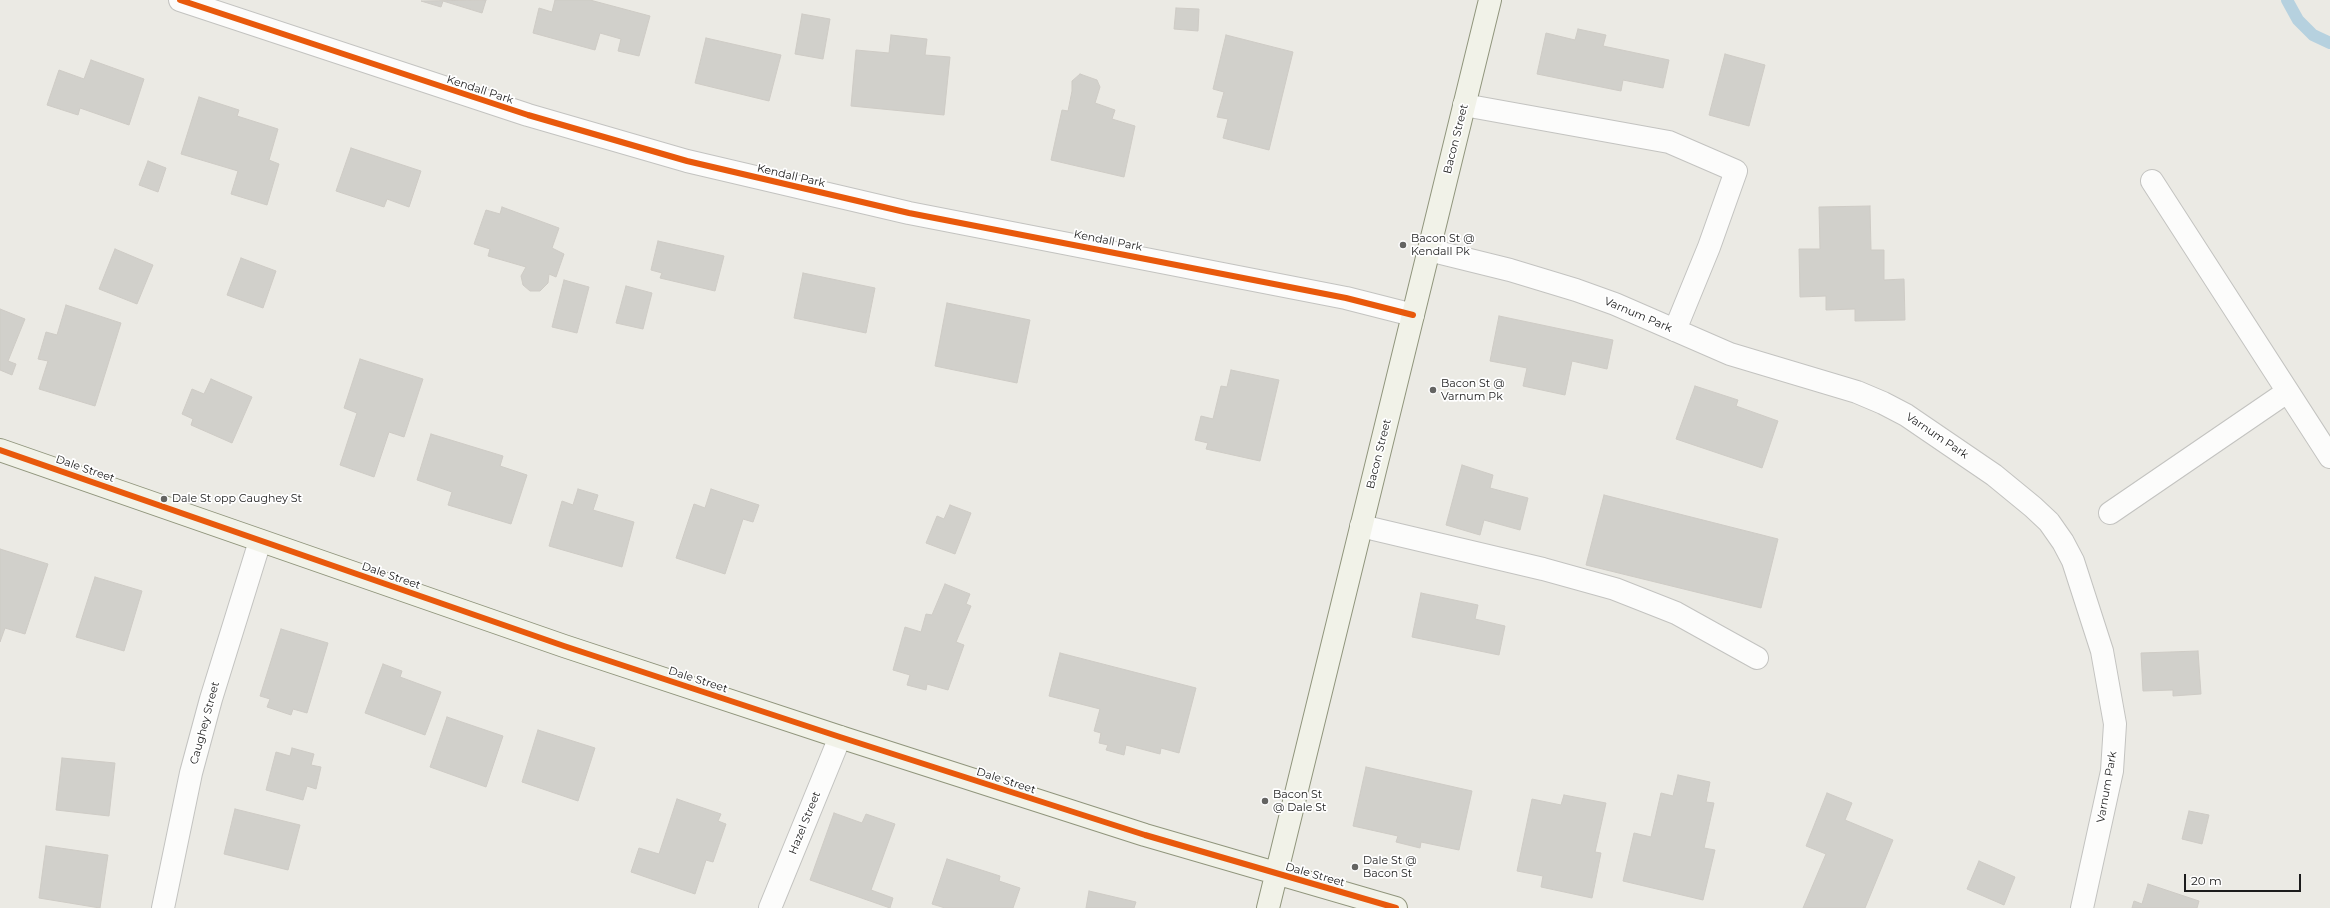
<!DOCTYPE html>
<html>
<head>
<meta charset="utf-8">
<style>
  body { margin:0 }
  #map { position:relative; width:2330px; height:908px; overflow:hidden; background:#ebeae4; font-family:Montserrat,sans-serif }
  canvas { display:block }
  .scale { position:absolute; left:2184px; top:874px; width:117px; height:18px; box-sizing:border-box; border:2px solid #1c1c1c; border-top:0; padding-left:5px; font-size:12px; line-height:14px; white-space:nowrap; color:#1c1c1c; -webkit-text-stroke:3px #fff; paint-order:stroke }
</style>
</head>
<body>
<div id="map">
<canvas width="2330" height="908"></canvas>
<div class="scale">20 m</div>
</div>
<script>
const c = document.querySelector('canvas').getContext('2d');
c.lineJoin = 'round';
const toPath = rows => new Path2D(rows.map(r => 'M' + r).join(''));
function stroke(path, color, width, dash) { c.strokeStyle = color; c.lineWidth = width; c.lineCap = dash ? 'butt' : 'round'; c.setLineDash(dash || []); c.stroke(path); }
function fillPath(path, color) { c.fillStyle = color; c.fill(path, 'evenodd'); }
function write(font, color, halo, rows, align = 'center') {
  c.font = font + ' Montserrat,sans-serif'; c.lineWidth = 3.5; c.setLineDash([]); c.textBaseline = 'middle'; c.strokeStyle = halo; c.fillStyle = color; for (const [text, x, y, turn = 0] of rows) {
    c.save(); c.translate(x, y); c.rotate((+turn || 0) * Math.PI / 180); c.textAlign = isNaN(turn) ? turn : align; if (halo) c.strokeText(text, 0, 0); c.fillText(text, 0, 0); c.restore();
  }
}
const stream = toPath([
  [2287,0,2298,20,2313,35,2330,43]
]);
const building = toPath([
  [486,0,482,13,443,1,441,7,421,1,486,0],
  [555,0,590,0,650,16,639,56,618,51,621,39,600,33,595,50,533,33,539,8,552,12,555,0],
  [1176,8,1199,9,1198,31,1174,29,1176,8],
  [802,14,830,19,823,59,795,54,802,14],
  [1578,29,1606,35,1603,46,1669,60,1663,88,1623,80,1621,91,1537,74,1546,33,1575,40,1578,29],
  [891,35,927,39,925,55,950,57,944,115,851,106,856,50,889,53,891,35],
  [1226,35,1293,52,1269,150,1223,138,1228,119,1217,117,1224,92,1213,89,1226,35],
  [706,38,781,55,769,101,695,83,706,38],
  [1725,54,1765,65,1749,126,1709,115,1725,54],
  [91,60,144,79,129,125,80,108,78,115,47,105,59,70,84,79,91,60],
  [1080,74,1097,80,1100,87,1095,103,1115,110,1112,119,1135,126,1124,177,1051,160,1062,110,1068,111,1072,91,1072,81,1080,74],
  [199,97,239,110,237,116,278,129,269,160,279,164,267,205,231,194,238,171,181,154,199,97],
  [351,148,421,171,409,207,387,199,384,207,336,191,351,148],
  [148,161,166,168,158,192,139,185,148,161],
  [1870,206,1871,250,1884,250,1884,280,1904,279,1905,320,1855,321,1855,309,1826,310,1826,296,1800,297,1799,249,1820,249,1819,207,1870,206],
  [502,207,559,228,552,248,564,254,556,277,549,274,548,283,540,291,530,291,523,285,521,276,526,267,488,256,490,249,474,244,486,210,500,214,502,207],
  [658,241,724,256,715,291,660,278,662,273,651,270,658,241],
  [115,249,153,265,137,304,99,289,115,249],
  [241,258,276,271,263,308,227,295,241,258],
  [803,273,875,288,866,333,794,318,803,273],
  [564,280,589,287,577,333,552,327,564,280],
  [626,286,652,293,643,329,616,323,626,286],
  [947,303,1030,320,1017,383,935,366,947,303],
  [66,305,121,323,95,406,39,389,48,361,38,359,46,332,57,335,66,305],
  [0,309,25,319,8,361,16,364,12,375,0,370,0,309],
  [1499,316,1613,340,1607,369,1572,361,1565,395,1523,386,1527,368,1490,361,1499,316],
  [360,359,423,379,404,437,389,432,374,477,340,465,357,413,344,408,360,359],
  [1231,370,1279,380,1260,461,1206,449,1208,443,1195,440,1201,416,1213,419,1221,386,1227,387,1231,370],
  [211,379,252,397,232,443,191,425,193,419,182,414,192,389,204,394,211,379],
  [1695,386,1738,400,1736,406,1778,421,1762,468,1676,439,1695,386],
  [431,434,503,456,500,466,527,475,511,524,448,505,452,492,417,480,431,434],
  [1462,465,1493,475,1490,488,1528,498,1520,530,1484,520,1480,535,1446,525,1462,465],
  [578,489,598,495,593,510,634,522,622,567,549,546,562,501,573,505,578,489],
  [711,489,759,505,753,522,743,519,725,574,676,558,694,504,705,508,711,489],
  [1604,495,1778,539,1761,608,1586,565,1604,495],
  [950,505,971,513,955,554,926,543,937,516,944,519,950,505],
  [0,549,48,564,25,634,5,628,0,642,0,549],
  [95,577,142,591,124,651,76,637,95,577],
  [945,584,970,594,966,604,971,606,956,642,964,645,948,690,927,684,926,690,907,685,910,675,893,670,905,627,921,632,926,614,932,615,945,584],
  [1421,593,1478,605,1475,619,1505,626,1499,655,1412,637,1421,593],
  [281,629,328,643,307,713,293,709,291,715,267,707,270,699,260,696,281,629],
  [2198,651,2201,694,2173,696,2173,690,2143,691,2141,653,2198,651],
  [1060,653,1196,688,1179,753,1161,748,1160,754,1126,745,1124,755,1106,750,1108,745,1099,743,1101,733,1094,731,1100,709,1049,696,1060,653],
  [383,664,402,671,400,677,441,692,425,735,365,713,383,664],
  [447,717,503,736,486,787,430,767,447,717],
  [538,730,595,748,578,801,522,782,538,730],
  [292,748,314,754,311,765,321,767,316,789,307,786,303,800,266,790,276,752,290,756,292,748],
  [62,758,115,763,109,816,56,810,62,758],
  [1366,767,1472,791,1459,850,1421,842,1420,848,1396,842,1398,836,1353,826,1366,767],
  [1678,775,1710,782,1706,802,1714,803,1704,848,1715,850,1703,900,1623,881,1634,833,1651,837,1661,793,1673,796,1678,775],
  [1827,793,1852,803,1845,820,1893,840,1865,908,1803,908,1826,854,1806,846,1827,793],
  [1564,795,1606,803,1595,852,1601,853,1592,898,1541,887,1543,876,1517,871,1532,799,1561,805,1564,795],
  [677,799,721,814,718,821,726,824,713,862,706,860,695,894,631,872,639,848,659,854,677,799],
  [235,809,300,825,288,870,224,854,235,809],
  [2189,811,2209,815,2202,844,2182,839,2189,811],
  [834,813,862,823,866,814,895,824,871,890,893,898,890,908,810,880,834,813],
  [46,846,108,855,100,908,39,898,46,846],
  [947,859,1000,876,999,881,1020,888,1013,908,945,908,932,904,947,859],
  [1979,861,2015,877,2004,905,1967,889,1979,861],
  [2148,884,2199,901,2197,908,2132,908,2134,901,2142,904,2148,884],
  [1089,891,1136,902,1134,908,1086,908,1089,891]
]);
const lane = toPath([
  [1464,105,1669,142,1736,171,1709,247,1675,330],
  [2152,181,2330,457],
  [2110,513,2287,392],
  [1361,526,1543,569,1615,589,1676,613,1757,658]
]);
const street = toPath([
  [180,0,528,115,687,161,909,213,1346,298,1413,315],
  [1429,250,1510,270,1576,290,1615,304,1730,354,1857,392,1883,403,1906,415,1994,475,2033,507,2049,522,2063,542,2073,561,2102,651,2115,724,2112,771,2082,908],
  [163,908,191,773,211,699,260,541],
  [770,908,840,737]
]);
const secondary = toPath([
  [0,450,564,646,840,737,1145,835,1396,908],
  [1268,908,1490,0]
]);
const cycleway = toPath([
  [180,0,528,115,687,161,909,213,1346,298,1413,315],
  [0,450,564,646,840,737,1145,835,1396,908]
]);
const markers = [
  [1403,245,4,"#646462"],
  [1433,390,4,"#646462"],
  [164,499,4,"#646462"],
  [1265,801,4,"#646462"],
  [1355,867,4,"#646462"]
];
const streetNames = [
  ["Kendall Park",480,90,18],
  ["Bacon Street",1456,139,-76],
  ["Kendall Park",791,176,13],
  ["Kendall Park",1108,241,11],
  ["Varnum Park",1638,315,23],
  ["Varnum Park",1937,436,34],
  ["Bacon Street",1379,454,-76],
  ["Dale Street",85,469,19],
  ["Dale Street",391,576,19],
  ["Dale Street",698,680,18],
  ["Caughey Street",205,723,-75],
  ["Dale Street",1006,781,18],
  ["Varnum Park",2107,787,-80],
  ["Hazel Street",805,823,-68],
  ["Dale Street",1315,875,16]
];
const poiNames = [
  ["Bacon St @",1411,239],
  ["Kendall Pk",1411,252],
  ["Bacon St @",1441,384],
  ["Varnum Pk",1441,397],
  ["Dale St opp Caughey St",172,499],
  ["Bacon St",1273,795],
  ["@ Dale St",1273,808],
  ["Dale St @",1363,861],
  ["Bacon St",1363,874]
];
stroke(stream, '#b6d1df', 12);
fillPath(building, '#d1d0cb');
stroke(building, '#cecbc5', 1);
stroke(lane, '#c3c3c0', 24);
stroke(street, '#c3c3c0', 24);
stroke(secondary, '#90957c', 24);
stroke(lane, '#fcfcfb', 22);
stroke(street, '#fcfcfb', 22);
stroke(secondary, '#f1f2e8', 22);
stroke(cycleway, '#e8590c', 6);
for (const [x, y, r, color] of markers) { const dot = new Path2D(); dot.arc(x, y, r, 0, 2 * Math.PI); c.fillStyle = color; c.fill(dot); stroke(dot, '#fff', 1.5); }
write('11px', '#1c1c1c', '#fff', streetNames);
write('11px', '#1c1c1c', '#fff', poiNames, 'left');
</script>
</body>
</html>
